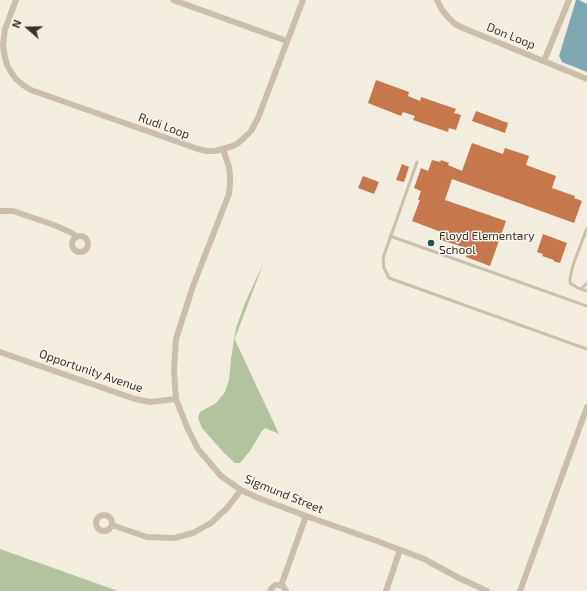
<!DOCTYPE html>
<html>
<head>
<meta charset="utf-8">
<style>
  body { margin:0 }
  #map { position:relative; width:587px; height:591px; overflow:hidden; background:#f3ede0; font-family:"Exo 2",sans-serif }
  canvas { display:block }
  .north { position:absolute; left:8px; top:8px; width:40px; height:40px; -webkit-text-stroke:3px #fbf6ed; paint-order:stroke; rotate:290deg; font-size:11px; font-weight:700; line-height:16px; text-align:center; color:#3a312b }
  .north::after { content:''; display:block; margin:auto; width:14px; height:18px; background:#3a312b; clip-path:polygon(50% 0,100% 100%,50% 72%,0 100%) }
</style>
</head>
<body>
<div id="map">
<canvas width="587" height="591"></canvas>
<div class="north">N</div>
</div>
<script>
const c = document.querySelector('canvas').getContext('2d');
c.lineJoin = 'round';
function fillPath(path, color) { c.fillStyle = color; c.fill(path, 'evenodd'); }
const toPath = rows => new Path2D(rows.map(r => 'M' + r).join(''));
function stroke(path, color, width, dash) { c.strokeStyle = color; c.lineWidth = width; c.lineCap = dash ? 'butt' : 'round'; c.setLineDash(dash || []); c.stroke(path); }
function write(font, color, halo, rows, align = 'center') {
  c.font = font + ' "Exo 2",sans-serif'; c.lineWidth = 3; c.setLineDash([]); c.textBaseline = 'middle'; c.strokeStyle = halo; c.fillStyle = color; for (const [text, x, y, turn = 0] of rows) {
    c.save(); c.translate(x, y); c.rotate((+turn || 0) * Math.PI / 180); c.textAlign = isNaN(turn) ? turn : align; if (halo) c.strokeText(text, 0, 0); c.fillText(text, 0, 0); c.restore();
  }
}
const green = toPath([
  [264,262,235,338,235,340,279,434,265,428,262,431,250,451,240,463,235,463,224,453,202,428,198,418,200,412,216,403,225,392,229,380,231,359,236,328,245,303],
  [0,549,118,591,0,591]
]);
const water = toPath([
  [576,0,579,0,587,4,587,72,562,62,559,56]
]);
const building = toPath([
  [376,80,409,92,408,96,420,101,421,97,456,109,454,113,461,115,456,130,449,128,448,132,413,120,415,116,403,112,401,116,368,103],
  [476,111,508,123,505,133,472,121],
  [472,143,503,154,505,148,529,156,526,165,556,176,552,188,575,196,574,198,582,201,574,223,452,179,445,200,506,221,490,266,466,257,469,249,438,239,441,232,412,221,420,200,418,200,421,191,414,188,421,168,428,171,432,160,440,162,441,160,449,163,448,165,462,171],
  [402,164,409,167,404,182,396,180],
  [363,176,379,182,374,194,358,188],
  [543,234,567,243,560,263,553,261,554,260,542,256,543,254,537,252]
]);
const service = toPath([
  [417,162,383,258,384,268,389,278,587,349],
  [587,228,573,265,570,278,570,283,578,288,587,291],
  [390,236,587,306],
  [581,289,587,283]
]);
const minor = toPath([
  [16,0,5,29,3,45,4,53,7,65,11,72,16,79,23,85,31,90,198,149,207,151,215,151,230,147,237,144,244,138,251,131,258,118,303,0],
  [173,0,287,41],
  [437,0,442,10,448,17,455,24,463,28,587,79],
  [544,61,569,0],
  [223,149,229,167,230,175,230,184,229,194,193,286,176,339,174,370,176,399,187,427,198,449,221,476,241,490,256,497,306,516,377,541,424,559,457,577,487,591],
  [0,211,13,211,54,225,72,233,77,237],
  '72 244a8 8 0 1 1 16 0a8 8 0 1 1-16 0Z',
  [0,352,135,399,150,402,176,399],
  '96 523a8 8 0 1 1 16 0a8 8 0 1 1-16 0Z',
  [112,525,147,537,174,538,193,533,211,523,227,508,241,490],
  [281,586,306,516],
  [270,591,272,588,275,585,279,585,283,586,286,591],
  [386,591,400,550],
  [520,591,587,407]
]);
const markers = [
  [431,243,4,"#20515c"]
];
const streetNames = [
  ["Don Loop",511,36,22],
  ["Rudi Loop",164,126,20],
  ["Opportunity Avenue",91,371,19],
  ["Sigmund Street",284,494,22]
];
const poiNames = [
  ["Floyd Elementary",439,236],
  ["School",439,250]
];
fillPath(green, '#b3c3a0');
fillPath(water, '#7fa9b1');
fillPath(building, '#c6784c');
stroke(service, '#ccbeac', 3);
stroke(minor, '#ccbeac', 6);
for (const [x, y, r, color] of markers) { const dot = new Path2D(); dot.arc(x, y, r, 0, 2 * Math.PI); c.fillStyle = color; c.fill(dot); stroke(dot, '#fbf6ed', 1.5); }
write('12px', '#3a312b', '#fbf6ed', streetNames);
write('12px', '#3a312b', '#fbf6ed', poiNames, 'left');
</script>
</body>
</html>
